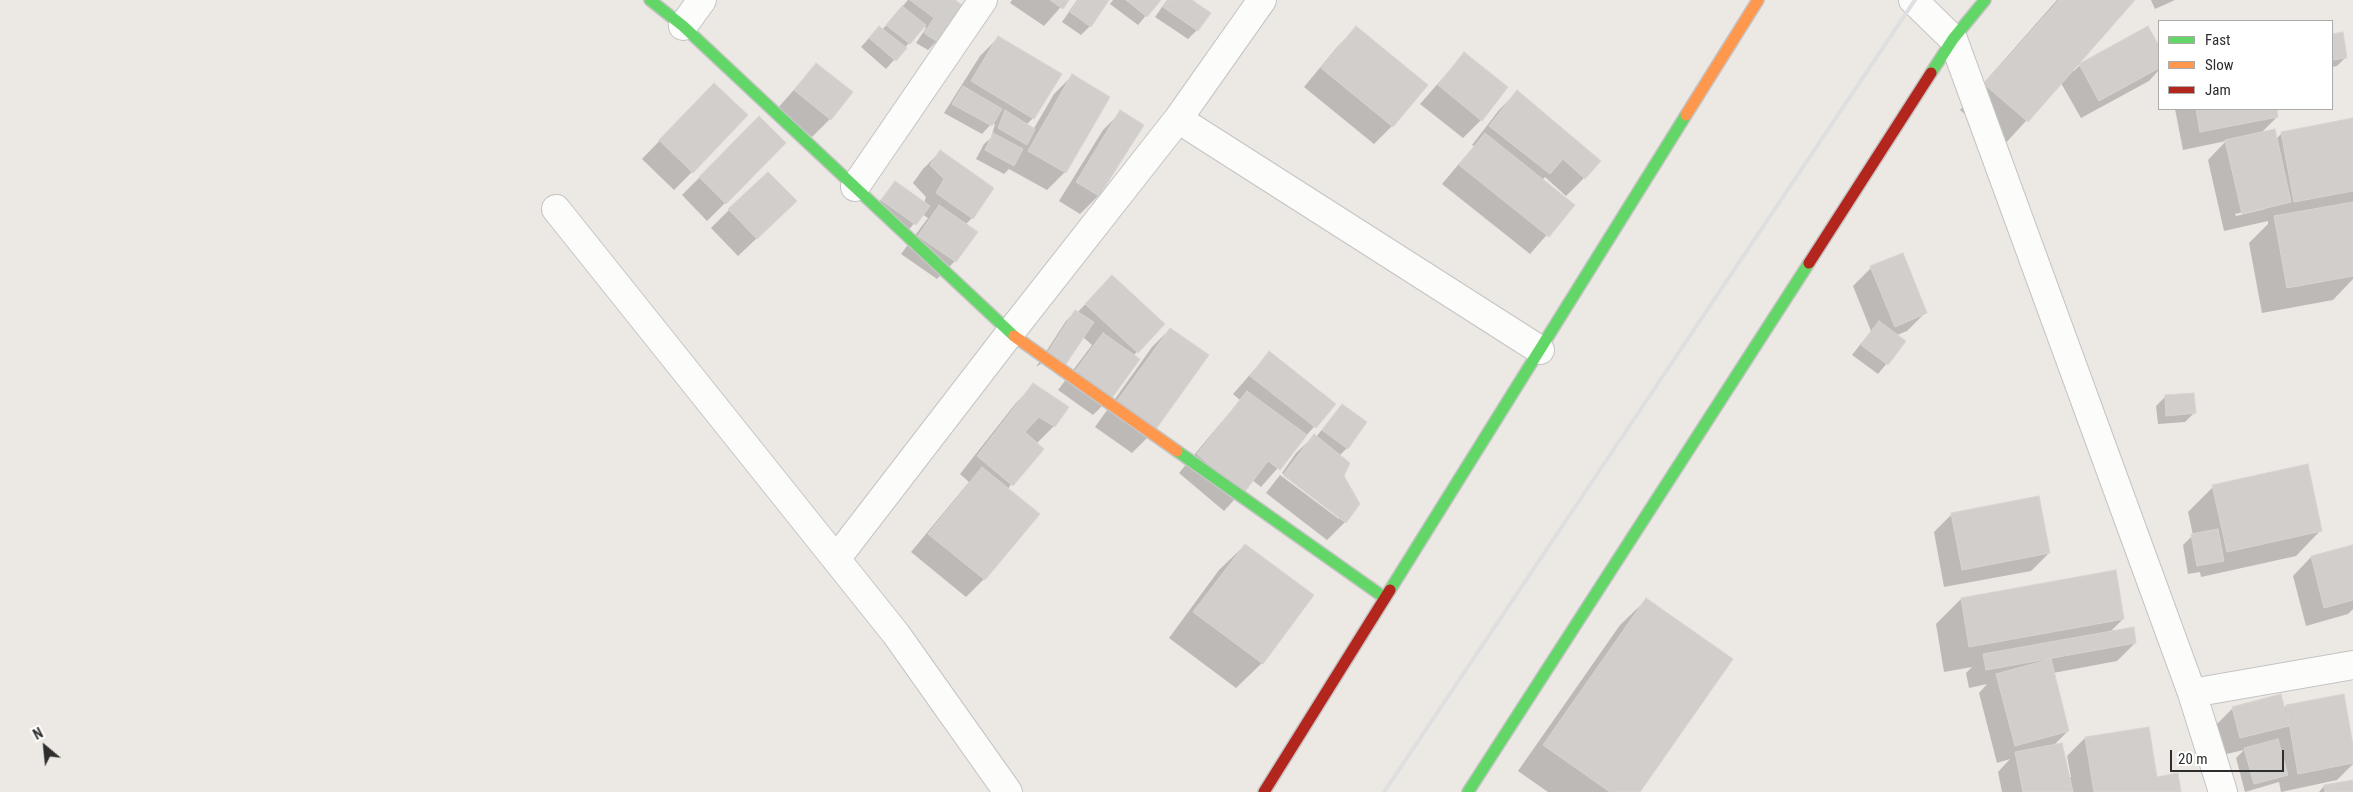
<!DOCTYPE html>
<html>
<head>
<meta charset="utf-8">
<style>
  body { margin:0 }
  #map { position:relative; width:2353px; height:792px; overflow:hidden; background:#ece8e4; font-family:"Roboto Condensed",sans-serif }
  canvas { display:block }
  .legend { position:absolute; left:2158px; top:20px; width:175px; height:90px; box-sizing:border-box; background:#fff; border:1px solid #ababab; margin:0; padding:6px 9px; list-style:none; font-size:15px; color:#2e2e2e }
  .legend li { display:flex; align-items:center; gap:10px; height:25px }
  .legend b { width:25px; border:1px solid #ababab }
  .north { position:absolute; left:20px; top:722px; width:50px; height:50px; -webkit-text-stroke:4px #fff; paint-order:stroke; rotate:332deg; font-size:14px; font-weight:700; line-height:20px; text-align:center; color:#2e2e2e }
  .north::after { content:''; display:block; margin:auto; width:18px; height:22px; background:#2e2e2e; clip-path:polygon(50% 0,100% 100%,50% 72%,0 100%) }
  .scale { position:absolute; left:2170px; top:750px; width:114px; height:22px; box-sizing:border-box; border:2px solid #2e2e2e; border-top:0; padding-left:6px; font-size:15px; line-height:18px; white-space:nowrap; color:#2e2e2e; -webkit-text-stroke:4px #fff; paint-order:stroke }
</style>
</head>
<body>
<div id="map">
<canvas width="2353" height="792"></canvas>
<ul class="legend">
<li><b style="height:6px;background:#63d668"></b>Fast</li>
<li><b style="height:6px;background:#ff974d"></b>Slow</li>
<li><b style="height:6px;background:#b3261e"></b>Jam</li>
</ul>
<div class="north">N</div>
<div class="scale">20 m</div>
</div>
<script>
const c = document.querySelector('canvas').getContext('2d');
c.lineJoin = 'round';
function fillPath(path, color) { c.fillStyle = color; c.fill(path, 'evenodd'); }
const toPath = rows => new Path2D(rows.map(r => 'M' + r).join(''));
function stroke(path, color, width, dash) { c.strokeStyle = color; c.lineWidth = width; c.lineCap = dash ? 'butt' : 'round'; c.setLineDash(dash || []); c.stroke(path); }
const shadow = toPath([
  [908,0,953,0,960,6,937,41,928,50,916,43,926,28,924,26,886,69,861,47,879,27,882,30],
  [1012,0,1067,0,1044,26,1010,3],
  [1077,0,1107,0,1090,26,1081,35,1062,22],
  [1113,0,1159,0,1138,25,1110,4],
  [1167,0,1190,0,1197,30,1188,39,1155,17],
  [2057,0,2134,0,2072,70,2074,71,2079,66,2148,28,2159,49,2159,70,2149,81,2081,118,2061,83,2002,147,1960,110],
  [2151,0,2175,0,2155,9],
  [1356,28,1392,126,1374,144,1304,87,1338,46],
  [2342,34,2346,57,2337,66,2332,67,2332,36],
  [998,38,1033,118,1026,125,1033,130,1054,94,1072,76,1065,172,1047,190,1009,169,1004,174,976,159,984,144,991,138,995,124,992,123,982,134,944,113,980,56],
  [1464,54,1481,120,1463,138,1420,104],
  [816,65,830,119,812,137,777,109],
  [1517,92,1584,178,1566,196,1545,177,1542,180,1573,205,1530,254,1442,184,1474,146,1472,145,1499,110],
  [696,103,692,172,674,190,642,159],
  [2175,109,2275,109,2277,117,2260,134,2276,139,2282,133,2353,119,2353,279,2333,300,2262,313,2249,243,2268,224,2268,221,2224,231,2208,160,2226,141,2183,150],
  [2265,207,2265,209,2236,216,2235,214],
  [1121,112,1098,196,1080,214,1059,201,1103,130],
  [759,118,785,143,707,221,682,195],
  [940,152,972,218,965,225,955,261,937,279,901,254,928,218,922,214,906,233,873,209,895,183,924,203,926,197,913,183,923,169],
  [729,210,777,219,738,256,711,228],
  [1871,268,1925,313,1907,331,1897,335,1905,341,1878,374,1852,355,1871,331,1853,286],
  [1094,295,1163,324,1133,356,1111,397,1093,415,1058,390,1092,345,1083,337,1036,367,1066,321,1075,312,1077,313],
  [1170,329,1150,435,1132,453,1095,427,1152,347],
  [1269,353,1334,404,1261,487,1252,480,1224,511,1179,473,1240,400,1233,394],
  [1034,385,1067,407,1054,426,1036,444,1008,489,984,579,966,597,911,552,969,482,960,474,1016,403],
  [2165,397,2194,413,2185,422,2158,424,2156,406],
  [1342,405,1347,448,1339,456,1345,522,1327,540,1266,493,1280,475,1339,519,1339,516,1282,473,1296,453,1314,436,1316,437],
  [2213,487,2321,530,2296,556,2201,577,2200,572,2188,574,2183,545,2193,535,2188,512],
  [1952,514,2049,553,2031,571,1944,587,1934,532],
  [1245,545,1262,663,1236,688,1169,638,1219,570],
  [2353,546,2353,609,2348,614,2306,626,2293,576,2311,557],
  [1961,599,2123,619,2109,633,2135,643,2117,661,2053,673,2068,731,2053,746,2068,778,2071,777,2067,756,2085,738,2148,728,2155,779,2180,792,2002,792,1998,772,2010,759,1997,763,1979,693,1987,684,1969,688,1966,673,1972,667,1944,672,1936,624],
  [1646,600,1638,792,1548,792,1518,771,1620,625],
  [2343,695,2353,749,2353,764,2337,780,2281,792,2279,782,2245,792,2236,758,2244,750,2222,755,2215,726,2233,708,2284,709,2286,706],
  [2353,781,2353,792,2319,792,2324,786]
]);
const building = toPath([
  [910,0,955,0,962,5,938,42,924,33,934,18,910,0],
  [1050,0,1069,0,1063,9,1050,0],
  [1078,0,1109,0,1091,27,1070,12,1078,0],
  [1126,0,1161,0,1147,17,1126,0],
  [1168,0,1192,0,1211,13,1198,31,1163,7,1168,0],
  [2059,0,2135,0,2028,122,1984,84,2059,0],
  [902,6,926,25,910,44,886,25,902,6],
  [879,26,907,48,896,61,869,38,879,26],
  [1356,26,1428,85,1393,127,1321,68,1356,26],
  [2148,26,2159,46,2159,68,2099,101,2079,64,2148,26],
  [2343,32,2347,58,2332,60,2332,34,2343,32],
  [998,36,1062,74,1034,119,971,81,998,36],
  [1464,52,1508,87,1482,121,1438,85,1464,52],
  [816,63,853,92,831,120,794,90,816,63],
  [1072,74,1110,97,1066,173,1028,151,1072,74],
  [714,83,748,115,693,173,659,140,714,83],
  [963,86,1002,109,992,126,952,104,963,86],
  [1517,90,1601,161,1585,179,1563,159,1550,174,1489,126,1517,90],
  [2196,109,2277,109,2278,117,2200,132,2196,109],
  [1005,110,1035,129,1027,145,998,128,1005,110],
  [1120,110,1144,125,1099,196,1076,182,1120,110],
  [759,116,786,143,726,204,699,177,759,116],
  [2353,118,2353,191,2294,202,2281,132,2353,118],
  [2275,129,2291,202,2242,214,2225,140,2275,129],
  [993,133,1023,149,1014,166,985,150,993,133],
  [1485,133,1575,205,1549,237,1459,165,1485,133],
  [940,150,994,188,973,219,936,193,944,179,930,165,940,150],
  [768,172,797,201,757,239,728,209,768,172],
  [895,181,930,206,916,225,881,200,895,181],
  [2353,202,2353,276,2287,288,2274,216,2353,202],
  [939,205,978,232,956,262,918,236,939,205],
  [1903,253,1927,313,1895,327,1870,266,1903,253],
  [1112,275,1165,324,1138,353,1085,304,1112,275],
  [1075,310,1094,322,1062,370,1044,358,1075,310],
  [1879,321,1906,341,1888,365,1861,345,1879,321],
  [1170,328,1209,355,1151,436,1112,408,1170,328],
  [1103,333,1140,359,1112,398,1075,371,1103,333],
  [1269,351,1336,404,1316,428,1250,376,1269,351],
  [1033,383,1069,407,1055,427,1039,417,1025,432,1044,449,1013,486,977,456,1033,383],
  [1247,391,1307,435,1280,470,1268,461,1243,494,1197,454,1247,391],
  [2194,393,2196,413,2166,416,2165,395,2194,393],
  [1342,404,1367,422,1348,449,1322,430,1342,404],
  [1314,434,1350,463,1344,476,1360,504,1346,523,1283,475,1314,434],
  [2308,464,2322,531,2227,552,2212,485,2308,464],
  [982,467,1040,514,985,580,928,534,982,467],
  [2039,496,2050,553,1962,570,1951,513,2039,496],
  [2218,529,2224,561,2197,566,2191,534,2218,529],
  [1245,544,1314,595,1263,664,1193,612,1245,544],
  [2353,545,2353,600,2324,608,2311,556,2353,545],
  [2116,570,2124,619,1969,647,1961,598,2116,570],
  [1646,598,1733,659,1640,792,1610,792,1543,745,1646,598],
  [2134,627,2136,643,1986,670,1983,654,2134,627],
  [2051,659,2069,731,2015,746,1996,674,2051,659],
  [2281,694,2289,726,2240,738,2232,707,2281,694],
  [2344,694,2353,745,2353,763,2298,774,2286,705,2344,694],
  [2149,727,2157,777,2178,773,2181,792,2094,792,2085,737,2149,727],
  [2278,739,2288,775,2254,784,2244,748,2278,739],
  [2062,743,2073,792,2023,792,2015,752,2062,743],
  [2353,780,2353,792,2325,792,2324,785,2353,780]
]);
const street = toPath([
  [1913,0,1953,39,2192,693,2223,792],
  [683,26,702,0],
  [1178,119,1540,350],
  [855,187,983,0],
  [556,209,896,634,1008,792],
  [836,559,1010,333,1178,119,1262,0],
  [2192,693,2353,665]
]);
const fast = toPath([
  [650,0,683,26,1014,336],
  [1931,73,1953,39,1985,0],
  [1177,451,1385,598],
  [1390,590,1686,115],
  [1468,792,1809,263]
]);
const slow = toPath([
  [1686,115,1758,0],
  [1014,336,1177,451]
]);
const jam = toPath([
  [1809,263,1931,73],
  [1264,792,1390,590]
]);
const rail = toPath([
  [1384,792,1915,0]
]);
fillPath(shadow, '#0003');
fillPath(building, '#d1cecb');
stroke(building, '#d7d4d0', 1);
stroke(street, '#c5c4c5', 30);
stroke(fast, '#c5c4c5', 14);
stroke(slow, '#c5c4c5', 14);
stroke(jam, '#c5c4c5', 14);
stroke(street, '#fcfcfb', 28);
stroke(fast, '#63d668', 11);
stroke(slow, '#ff974d', 11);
stroke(jam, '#b3261e', 11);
stroke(rail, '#dfdfe1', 4);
</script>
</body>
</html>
